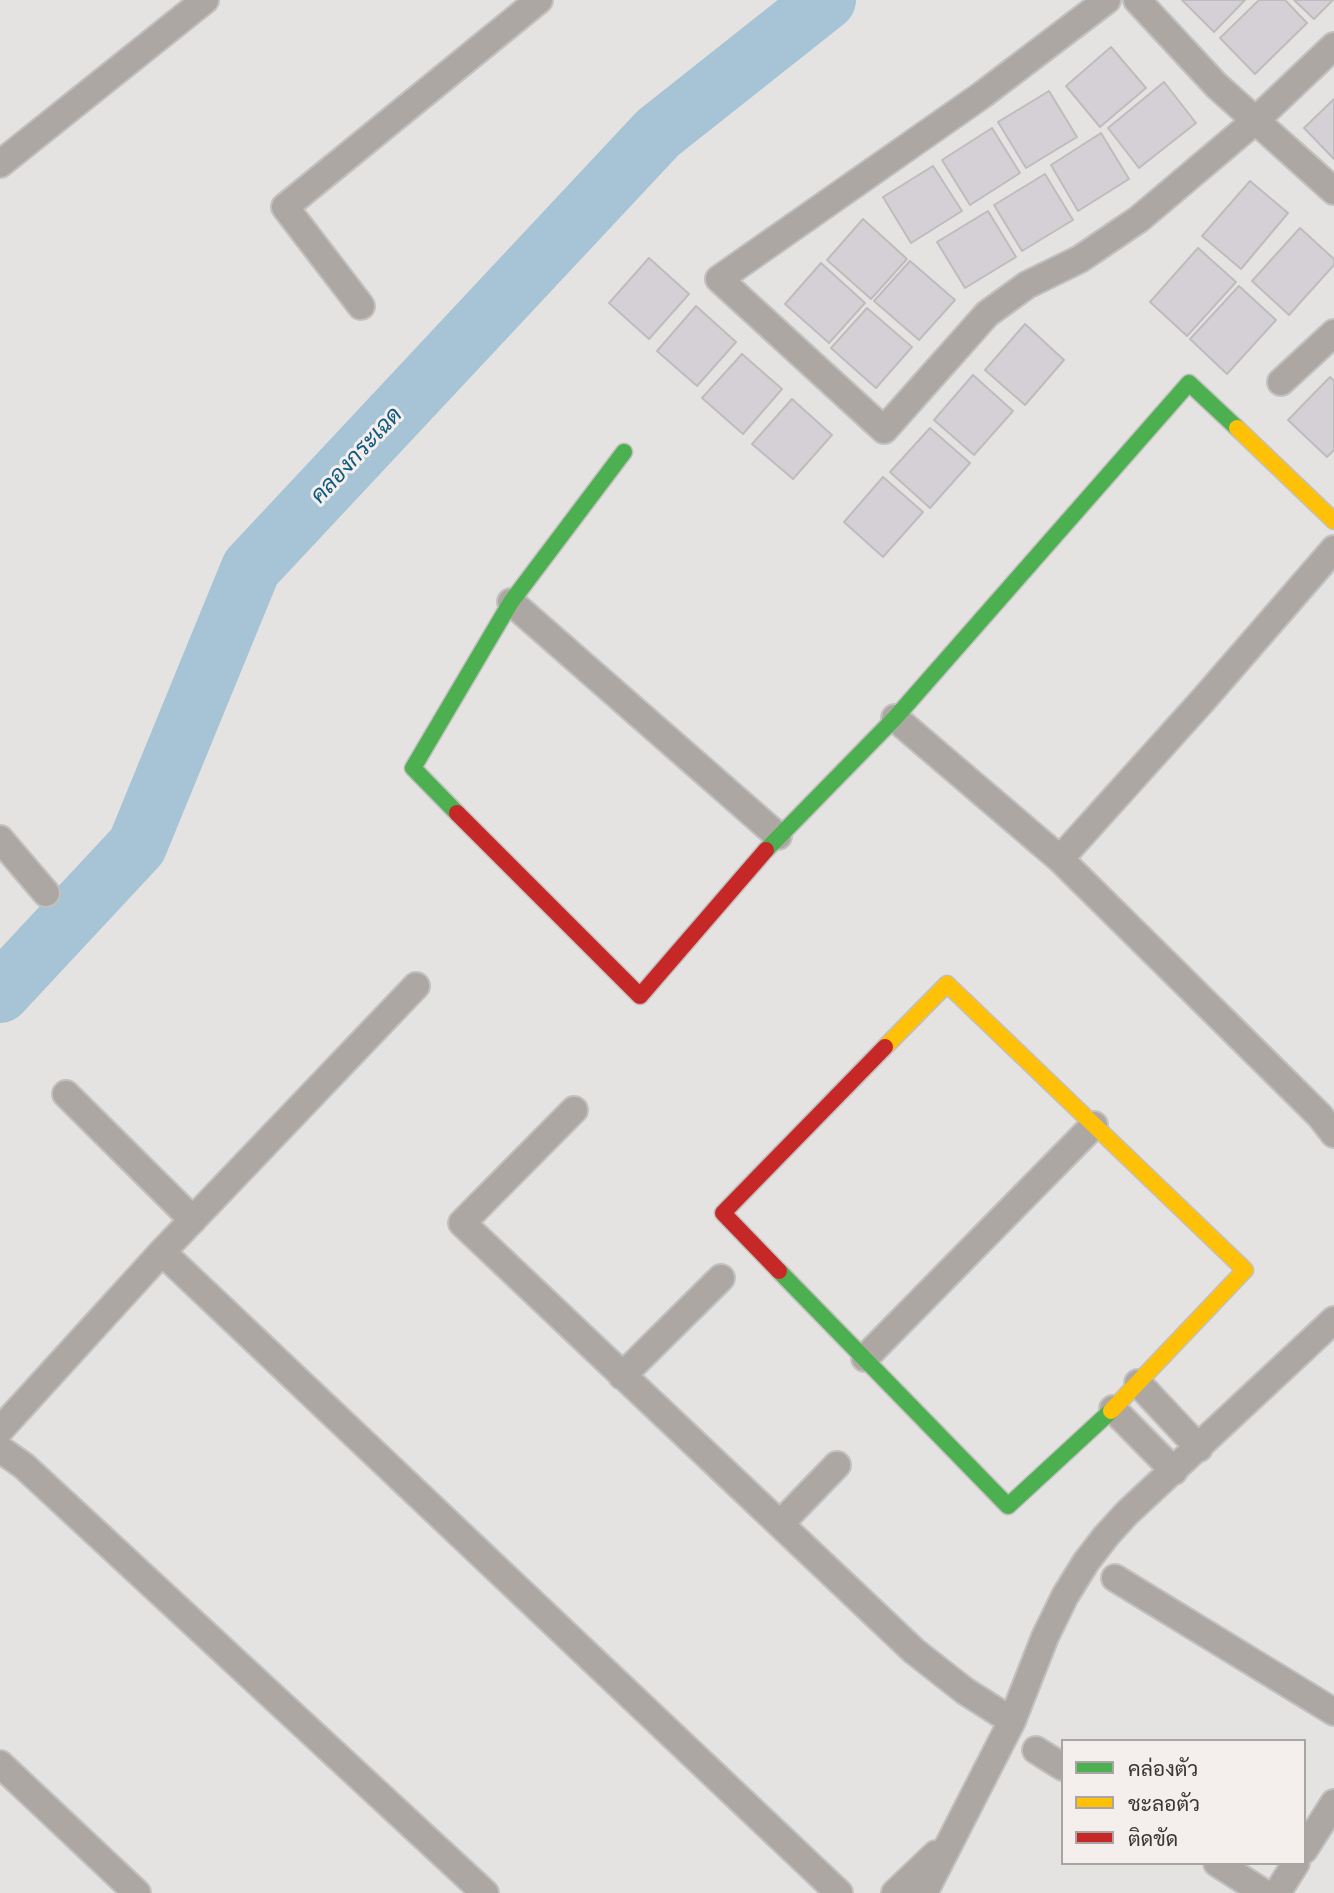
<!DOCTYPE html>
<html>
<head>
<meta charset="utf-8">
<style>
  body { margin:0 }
  #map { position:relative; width:1334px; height:1893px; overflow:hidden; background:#e5e3e1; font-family:Lato,Sarabun,sans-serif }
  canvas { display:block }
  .legend { position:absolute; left:1061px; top:1739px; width:245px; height:126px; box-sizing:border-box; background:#f4efed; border:2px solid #a9a5a4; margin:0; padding:9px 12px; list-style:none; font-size:21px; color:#393736 }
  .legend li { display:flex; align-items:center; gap:14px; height:35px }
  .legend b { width:35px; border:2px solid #a9a5a4 }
</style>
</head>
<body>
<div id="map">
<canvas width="1334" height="1893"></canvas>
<ul class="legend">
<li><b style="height:9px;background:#4caf50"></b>คล่องตัว</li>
<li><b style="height:9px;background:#ffc107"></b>ชะลอตัว</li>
<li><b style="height:9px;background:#c62828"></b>ติดขัด</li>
</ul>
</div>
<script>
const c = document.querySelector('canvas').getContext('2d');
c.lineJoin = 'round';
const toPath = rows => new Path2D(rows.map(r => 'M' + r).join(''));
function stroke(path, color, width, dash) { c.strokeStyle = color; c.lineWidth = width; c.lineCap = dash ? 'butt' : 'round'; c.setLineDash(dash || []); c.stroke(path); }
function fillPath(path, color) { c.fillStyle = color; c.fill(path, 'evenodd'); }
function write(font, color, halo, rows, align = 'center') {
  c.font = font + ' Lato,Sarabun,sans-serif'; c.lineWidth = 6; c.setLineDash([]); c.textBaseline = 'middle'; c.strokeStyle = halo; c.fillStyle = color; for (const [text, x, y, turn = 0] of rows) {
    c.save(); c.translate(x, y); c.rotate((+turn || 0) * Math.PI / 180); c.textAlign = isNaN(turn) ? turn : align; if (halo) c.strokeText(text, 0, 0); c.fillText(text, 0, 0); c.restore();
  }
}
const river = toPath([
  [0,993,137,846,251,568,658,133,826,0]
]);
const building = toPath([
  [1182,0,1245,0,1214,32,1182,0],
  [1259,0,1285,0,1307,23,1255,74,1220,38,1259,0],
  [1294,0,1333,0,1314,19,1294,0],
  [1111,47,1146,88,1100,127,1066,86,1111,47],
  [1164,82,1196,123,1139,168,1108,128,1164,82],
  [1049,91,1077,137,1026,168,998,122,1049,91],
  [1334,99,1334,159,1304,128,1334,99],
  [992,128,1020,173,970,205,942,160,992,128],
  [1101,133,1129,179,1078,211,1051,165,1101,133],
  [933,166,962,211,911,243,883,197,933,166],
  [1045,174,1073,220,1022,251,994,205,1045,174],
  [1250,181,1288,213,1241,269,1202,236,1250,181],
  [988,211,1016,257,965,288,937,242,988,211],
  [863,219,907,259,871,299,827,260,863,219],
  [1300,228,1334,259,1334,265,1289,315,1252,281,1300,228],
  [1198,248,1236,282,1187,336,1150,302,1198,248],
  [649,258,689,294,649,339,609,303,649,258],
  [910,261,955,300,919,340,874,301,910,261],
  [821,263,865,303,829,343,785,304,821,263],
  [1239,286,1276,320,1227,374,1190,339,1239,286],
  [696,306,736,342,697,386,657,351,696,306],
  [867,308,912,347,876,388,831,348,867,308],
  [1025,324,1064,360,1025,405,985,370,1025,324],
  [742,354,782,389,743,434,702,398,742,354],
  [973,375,1013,411,974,455,934,420,973,375],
  [1330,377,1334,381,1334,450,1327,457,1288,420,1330,377],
  [792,399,832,435,793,479,752,444,792,399],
  [930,428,970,463,930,508,890,472,930,428],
  [883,477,923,512,883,557,844,522,883,477]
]);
const street = toPath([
  [1107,0,982,95,719,279,884,430,987,314,1027,285,1080,259,1139,219,1255,121,1334,46],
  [1137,0,1216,85,1334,191],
  [0,164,205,0],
  [361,306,285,207,539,0],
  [1281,382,1334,333],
  [511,602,778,836],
  [895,718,1060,859,1320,1116,1334,1134],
  [0,839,46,893],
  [1060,859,1204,699,1334,549],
  [66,1094,193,1220],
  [574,1110,462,1223,914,1651,965,1691,1012,1721],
  [162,1252,839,1893],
  [865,1358,1094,1125],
  [622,1376,721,1278],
  [1138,1383,1199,1448],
  [1113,1409,1174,1471],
  [0,1430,162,1252,416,986],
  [0,1449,24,1466,485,1893],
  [780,1524,837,1465],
  [1115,1578,1334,1712],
  [1036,1750,1063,1767],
  [0,1764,137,1893],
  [1304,1850,1334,1803],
  [1217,1863,1264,1893],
  [895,1893,936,1854],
  [924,1893,1012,1721,1045,1637,1065,1596,1086,1562,1106,1536,1127,1513,1334,1320],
  [1277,1893,1296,1863]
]);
const fast = toPath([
  [457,813,413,768,511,602,624,452],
  [766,850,895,718,1189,383,1237,428],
  [779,1271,1008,1506,1111,1411]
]);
const slow = toPath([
  [1237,428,1334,521],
  [947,984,1245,1270,1111,1411],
  [885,1047,947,984]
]);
const jam = toPath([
  [457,813,640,996,766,850],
  [779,1271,723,1213,885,1047]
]);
const waterNames = [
  ["คลองกระเฉด",356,455,-47]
];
stroke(river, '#a6c4d6', 60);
fillPath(building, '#d5cfd6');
stroke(building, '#bebcbc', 2);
stroke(street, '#c2c1c0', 30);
stroke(fast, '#c2c1c0', 19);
stroke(slow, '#c2c1c0', 19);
stroke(jam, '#c2c1c0', 19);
stroke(street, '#ada7a4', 26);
stroke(fast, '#4caf50', 16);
stroke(slow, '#ffc107', 16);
stroke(jam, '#c62828', 16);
write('italic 23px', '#0f5b7f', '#f4efed', waterNames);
</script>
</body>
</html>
